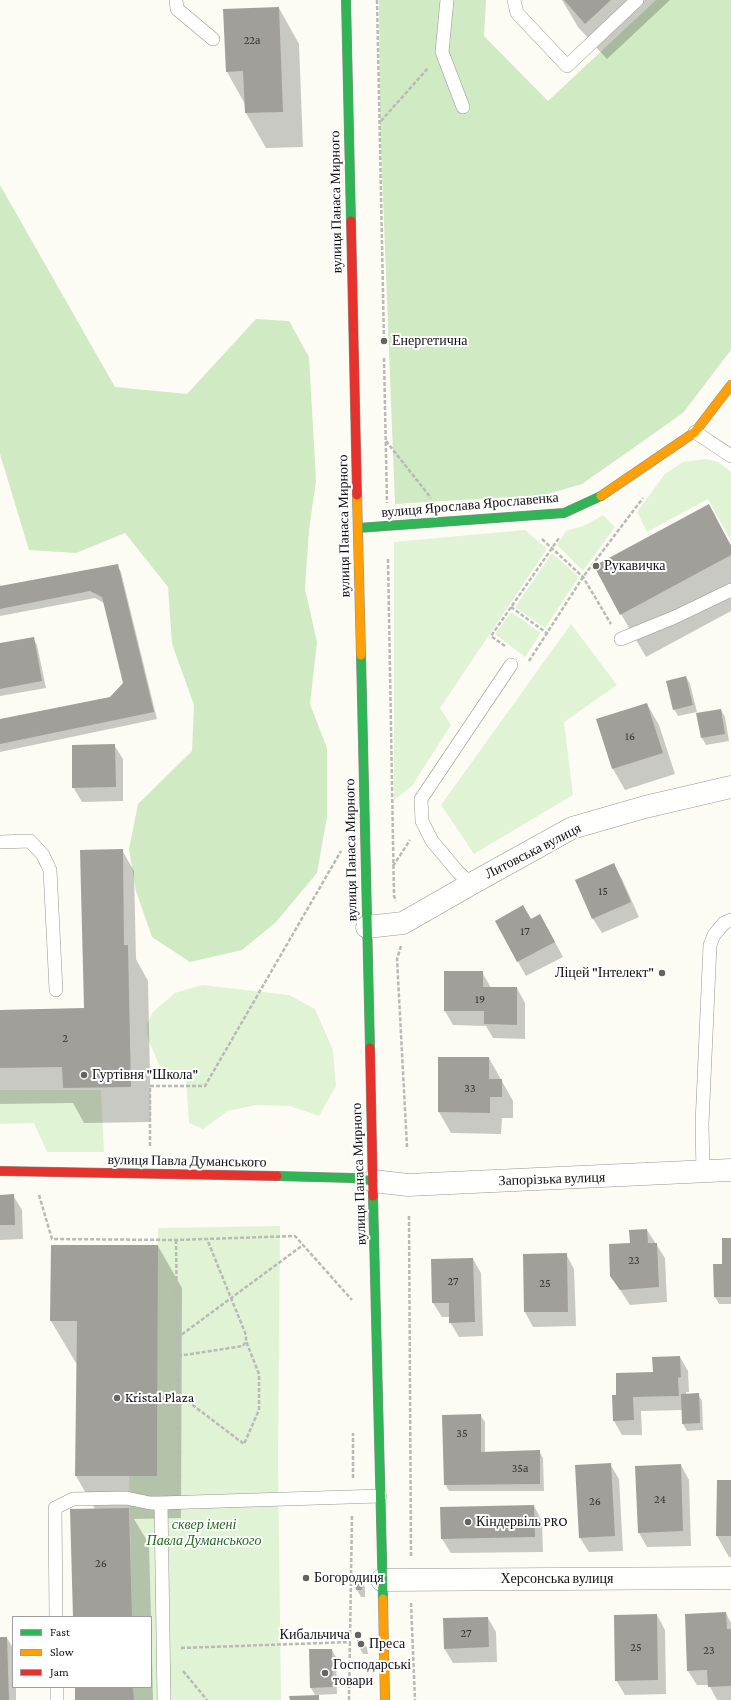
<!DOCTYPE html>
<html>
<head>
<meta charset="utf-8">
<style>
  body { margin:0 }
  #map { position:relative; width:731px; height:1700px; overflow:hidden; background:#fcfcf5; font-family:"Crimson Pro",serif }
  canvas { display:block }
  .legend { position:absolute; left:12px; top:1616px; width:140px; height:72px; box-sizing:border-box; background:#fff; border:1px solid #9f9f9f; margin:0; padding:5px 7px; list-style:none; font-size:12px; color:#101010 }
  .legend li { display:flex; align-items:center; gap:8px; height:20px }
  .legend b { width:20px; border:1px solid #9f9f9f }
</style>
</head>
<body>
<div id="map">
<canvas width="731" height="1700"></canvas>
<ul class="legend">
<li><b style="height:5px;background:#30b455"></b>Fast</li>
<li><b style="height:5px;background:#ff9f0a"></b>Slow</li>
<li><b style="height:5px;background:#e5322d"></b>Jam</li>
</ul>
</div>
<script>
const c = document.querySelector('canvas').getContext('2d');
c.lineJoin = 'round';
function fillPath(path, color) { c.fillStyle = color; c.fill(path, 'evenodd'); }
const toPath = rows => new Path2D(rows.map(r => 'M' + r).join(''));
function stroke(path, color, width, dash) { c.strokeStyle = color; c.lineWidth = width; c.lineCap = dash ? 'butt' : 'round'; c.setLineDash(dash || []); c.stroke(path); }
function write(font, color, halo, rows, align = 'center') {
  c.font = font + ' "Crimson Pro",serif'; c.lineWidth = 4; c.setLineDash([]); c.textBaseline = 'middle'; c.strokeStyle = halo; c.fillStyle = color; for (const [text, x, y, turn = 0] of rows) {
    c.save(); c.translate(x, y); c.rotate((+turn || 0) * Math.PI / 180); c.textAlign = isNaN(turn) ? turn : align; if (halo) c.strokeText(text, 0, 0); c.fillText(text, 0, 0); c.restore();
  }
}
const green = toPath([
  [706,459,718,462,731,472,731,541,708,499,647,532,637,512,665,474,683,462],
  [603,515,615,527,583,571,557,545,566,531,586,525],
  [525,530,547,549,440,708,451,725,412,786,394,800,394,542],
  [552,553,579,577,545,628,515,607],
  [511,612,541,633,525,657,495,634],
  [571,624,617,685,564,722,573,795,474,854,441,805],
  [202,985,289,995,315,1009,333,1050,336,1086,319,1116,290,1106,256,1105,228,1111,203,1129,189,1123,186,1078,159,1065,148,1039,146,1026,153,1012,175,993],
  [0,1090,101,1090,104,1152,47,1152,34,1123,0,1124],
  [280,1226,278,1462,281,1700,134,1700,133,1687,151,1687,151,1617,132,1617,129,1475,157,1475,158,1228]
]);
const forest = toPath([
  [379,0,486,0,484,36,548,101,656,0,731,0,731,350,683,413,582,484,544,495,395,504,380,121],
  [0,185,115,387,187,394,256,319,289,321,309,357,316,481,309,530,305,589,317,642,310,704,327,748,327,817,317,873,276,922,242,950,190,962,152,937,136,891,129,849,138,804,192,751,194,705,172,644,168,587,125,533,76,553,29,550,0,454]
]);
const shadow = toPath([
  [562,0,670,0,607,59,578,27],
  [279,8,299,44,303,147,266,148,246,113,245,104,227,72],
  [708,506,731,545,731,611,646,657,621,614],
  [117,565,121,572,157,719,0,752,0,720,111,698,124,683,104,603,95,598,0,616,0,584,1,587],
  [33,638,37,645,46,688,0,696,0,644],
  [686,677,690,684,697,712,678,716,674,709],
  [647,704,659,725,675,774,625,790,613,769,598,719],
  [721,710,725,717,729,741,706,745,702,738],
  [114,745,123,759,123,801,82,802,73,787],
  [122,850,134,871,136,959,148,981,151,1122,84,1123,73,1103,0,1104,0,1011,85,1009],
  [614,865,622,879,639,917,602,933,593,919,577,881],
  [496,922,548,929,563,957,526,976],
  [482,972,491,988,517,988,525,1003,525,1039,493,1038,486,1026,453,1025,445,1011],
  [489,1058,513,1101,513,1118,502,1118,501,1134,451,1133,439,1112],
  [13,1195,22,1210,23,1239,0,1240,0,1196],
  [647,1230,665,1258,667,1302,630,1305,611,1276,631,1244],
  [731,1239,731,1304,719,1304,715,1297],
  [158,1246,182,1288,181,1518,134,1519,149,1544,151,1617,74,1617,95,1509,76,1476,77,1363,76,1363,51,1321],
  [566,1254,574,1269,576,1326,533,1327,525,1312,524,1255],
  [473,1259,481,1273,483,1336,459,1337,450,1322,450,1317,442,1317,433,1303],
  [680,1357,688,1371,689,1392,686,1392,686,1395,698,1394,702,1401,703,1430,687,1431,683,1424,683,1410,641,1411,642,1435,622,1435,614,1421,617,1396],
  [480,1415,485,1422,485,1452,539,1451,543,1458,544,1491,449,1491,445,1484],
  [610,1464,619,1479,623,1551,589,1552,580,1538],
  [681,1465,689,1480,691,1546,647,1547,639,1533],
  [731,1481,731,1557,729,1557,717,1536],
  [534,1506,542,1521,543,1552,451,1553,442,1539],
  [361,1580,365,1587,365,1597,361,1597,357,1590],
  [726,1613,731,1623,731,1700,717,1700,709,1685,697,1685,688,1671],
  [657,1615,665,1630,666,1694,625,1695,616,1680],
  [488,1618,496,1632,497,1662,453,1663,444,1648],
  [151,1620,153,1700,76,1700,76,1687,151,1687],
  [0,1638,7,1638,13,1648,13,1687,16,1687,16,1700,0,1700],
  [363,1641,367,1648,368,1654,363,1654,359,1647],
  [332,1650,336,1657,337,1694,315,1695,311,1688]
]);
const building = toPath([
  [564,0,611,0,585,24],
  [279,7,283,112,245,113,243,71,226,72,223,9],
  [709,504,731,546,731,555,620,615,594,566],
  [118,564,154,712,0,744,0,719,110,697,123,683,102,597,90,591,0,609,0,586],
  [34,637,42,681,0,689,0,643],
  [686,676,693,705,673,710,666,681],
  [647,703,663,753,612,769,596,719],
  [721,709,725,734,701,738,696,713],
  [115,744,116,787,72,788,72,745],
  [123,849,124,945,128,945,131,1087,63,1088,62,1067,0,1068,0,1010,84,1008,80,850],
  [614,863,631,902,592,919,575,880],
  [523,905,531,919,540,914,555,942,517,962,495,921],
  [444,971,483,971,483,987,517,987,517,1025,484,1024,484,1011,444,1011],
  [438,1057,489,1057,489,1079,502,1079,502,1097,490,1097,490,1113,438,1112],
  [14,1194,15,1225,0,1225,0,1195],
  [647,1229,648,1243,657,1243,659,1287,620,1290,610,1276,609,1244,630,1243,629,1230],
  [722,1238,731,1238,731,1297,714,1297,713,1264,722,1264],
  [51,1245,158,1245,157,1476,75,1476,77,1321,50,1321],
  [567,1253,568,1312,524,1312,523,1254],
  [473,1258,475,1322,449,1323,449,1303,432,1303,431,1259],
  [680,1356,681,1377,678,1378,679,1396,633,1397,634,1420,613,1421,612,1395,616,1395,616,1373,653,1372,652,1357],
  [699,1393,700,1423,682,1424,681,1394],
  [481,1414,481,1452,540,1450,540,1484,444,1485,442,1415],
  [611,1463,615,1536,579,1538,575,1465],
  [681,1464,683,1531,638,1533,635,1466],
  [717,1480,731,1480,731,1536,716,1536],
  [534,1505,535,1537,441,1539,440,1507],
  [129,1508,132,1617,73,1617,70,1509],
  [361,1578,362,1590,356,1590,355,1579],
  [726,1612,727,1629,731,1629,731,1686,708,1687,707,1670,687,1671,685,1614],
  [657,1614,658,1680,615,1681,614,1615],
  [488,1617,489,1647,444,1649,443,1618],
  [0,1637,7,1637,9,1700,0,1700],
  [357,1640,364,1640,364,1647,358,1647],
  [309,1649,332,1649,333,1687,310,1688],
  [75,1687,133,1687,134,1700,75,1700],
  [319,1695,319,1700,290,1700,289,1696]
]);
const path = toPath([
  [377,0,384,341],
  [381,121,428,68],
  [384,358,387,503],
  [386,441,431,498],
  [542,539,583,577,611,624],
  [388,559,394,896,396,901],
  [511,607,548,634],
  [505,646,491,636,559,538],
  [529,661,583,577,643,498],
  [393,866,410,840],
  [401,946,397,959,407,1147],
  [150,1146,150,1086,205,1086,341,851],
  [39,1195,52,1239,176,1240,295,1236,352,1300],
  [409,1216,411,1557],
  [176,1240,179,1484],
  [177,1338,303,1245],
  [178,1356,243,1346,246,1341,246,1335,207,1239],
  [178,1394,244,1444,259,1410,259,1374,246,1341],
  [353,1478,353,1433],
  [411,1603,415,1700],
  [181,1648,351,1642],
  [183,1671,207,1700],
  [349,1700,352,1515]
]);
const lane = toPath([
  [176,0,177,9,213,39],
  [447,0,442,52,463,107],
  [514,0,517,13,567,66,637,0],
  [695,432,731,456],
  [621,639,675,617,731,590],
  [0,842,30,841,43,855,50,870,56,990],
  [471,884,458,872,432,841,422,821,421,799,511,665],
  [703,1172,702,1124,710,945,714,935,724,923,731,920],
  [161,1503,164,1700],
  [56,1617,55,1508,73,1499,126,1498,150,1503,161,1503,380,1496],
  [57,1687,57,1700]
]);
const street = toPath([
  [367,927,403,923,471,884,572,828,645,807,731,787],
  [373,1181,408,1185,731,1170],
  [382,1580,731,1578]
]);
const fast = toPath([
  [346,0,351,221],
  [358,528,564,513,601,496],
  [361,655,370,1048],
  [277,1176,353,1178,373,1181],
  [373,1196,383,1599]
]);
const slow = toPath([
  [357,495,361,655],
  [601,496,695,432,731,385],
  [383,1599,385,1700]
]);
const jam = toPath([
  [351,221,357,495],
  [370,1048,373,1196],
  [0,1171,277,1176]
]);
const markers = [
  [384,341,4,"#636360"],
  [596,566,4,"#636360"],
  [662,973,4,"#636360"],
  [84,1075,4,"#636360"],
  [117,1398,4,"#636360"],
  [468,1522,4,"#636360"],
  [306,1578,4,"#636360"],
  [358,1635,4,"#636360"],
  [361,1644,4,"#636360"],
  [325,1673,4,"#636360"]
];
const numberNames = [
  ["22а",252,40],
  ["16",630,736],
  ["15",603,891],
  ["17",525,931],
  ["19",480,999],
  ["2",65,1038],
  ["33",470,1088],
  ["23",634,1260],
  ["27",453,1281],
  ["25",545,1283],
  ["35",462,1433],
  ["35а",520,1468],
  ["24",660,1499],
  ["26",595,1501],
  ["26",101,1563],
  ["27",466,1633],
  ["25",636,1647],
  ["23",709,1650]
];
const streetNames = [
  ["вулиця Панаса Мирного",336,202,-91],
  ["вулиця Ярослава Ярославенка",470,505,-5],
  ["вулиця Панаса Мирного",344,526,-91],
  ["вулиця Панаса Мирного",351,850,-91],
  ["Литовська вулиця",533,851,-27],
  ["вулиця Павла Думанського",187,1161,1],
  ["вулиця Панаса Мирного",359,1174,-92],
  ["Запорізька вулиця",552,1179,-2],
  ["Херсонська вулиця",557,1579]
];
const poiNames = [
  ["Енергетична",392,341],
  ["Рукавичка",604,566],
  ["Ліцей \"Інтелект\"",654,973,"right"],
  ["Гуртівня \"Школа\"",92,1075],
  ["Kristal Plaza",125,1398],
  ["Кіндервіль PRO",476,1522],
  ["Богородиця",314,1578],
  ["Кибальчича",350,1635,"right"],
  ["Преса",369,1644],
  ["Господарські",333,1665],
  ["товари",333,1681]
];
const parkNames = [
  ["сквер імені",204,1525],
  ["Павла Думанського",204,1541]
];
fillPath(green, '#e1f3d5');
fillPath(forest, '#d0eac3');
fillPath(shadow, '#0003');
fillPath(building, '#a09f9a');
stroke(lane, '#969693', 14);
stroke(street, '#969693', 23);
stroke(fast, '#8d8d8a', 10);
stroke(slow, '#8d8d8a', 10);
stroke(jam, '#8d8d8a', 10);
stroke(path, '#b9b9b8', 2.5, [4, 2]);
stroke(lane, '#fffffe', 13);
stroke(street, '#fffffe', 22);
stroke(fast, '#30b455', 9);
stroke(slow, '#ff9f0a', 9);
stroke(jam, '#e5322d', 9);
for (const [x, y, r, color] of markers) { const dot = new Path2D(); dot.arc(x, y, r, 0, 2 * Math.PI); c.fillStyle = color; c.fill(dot); stroke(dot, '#fff', 1.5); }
write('12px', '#343432', null, numberNames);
write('14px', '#101010', '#fff', streetNames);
write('14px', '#101010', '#fff', poiNames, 'left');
write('italic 14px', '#206a1e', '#fff', parkNames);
</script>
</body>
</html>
